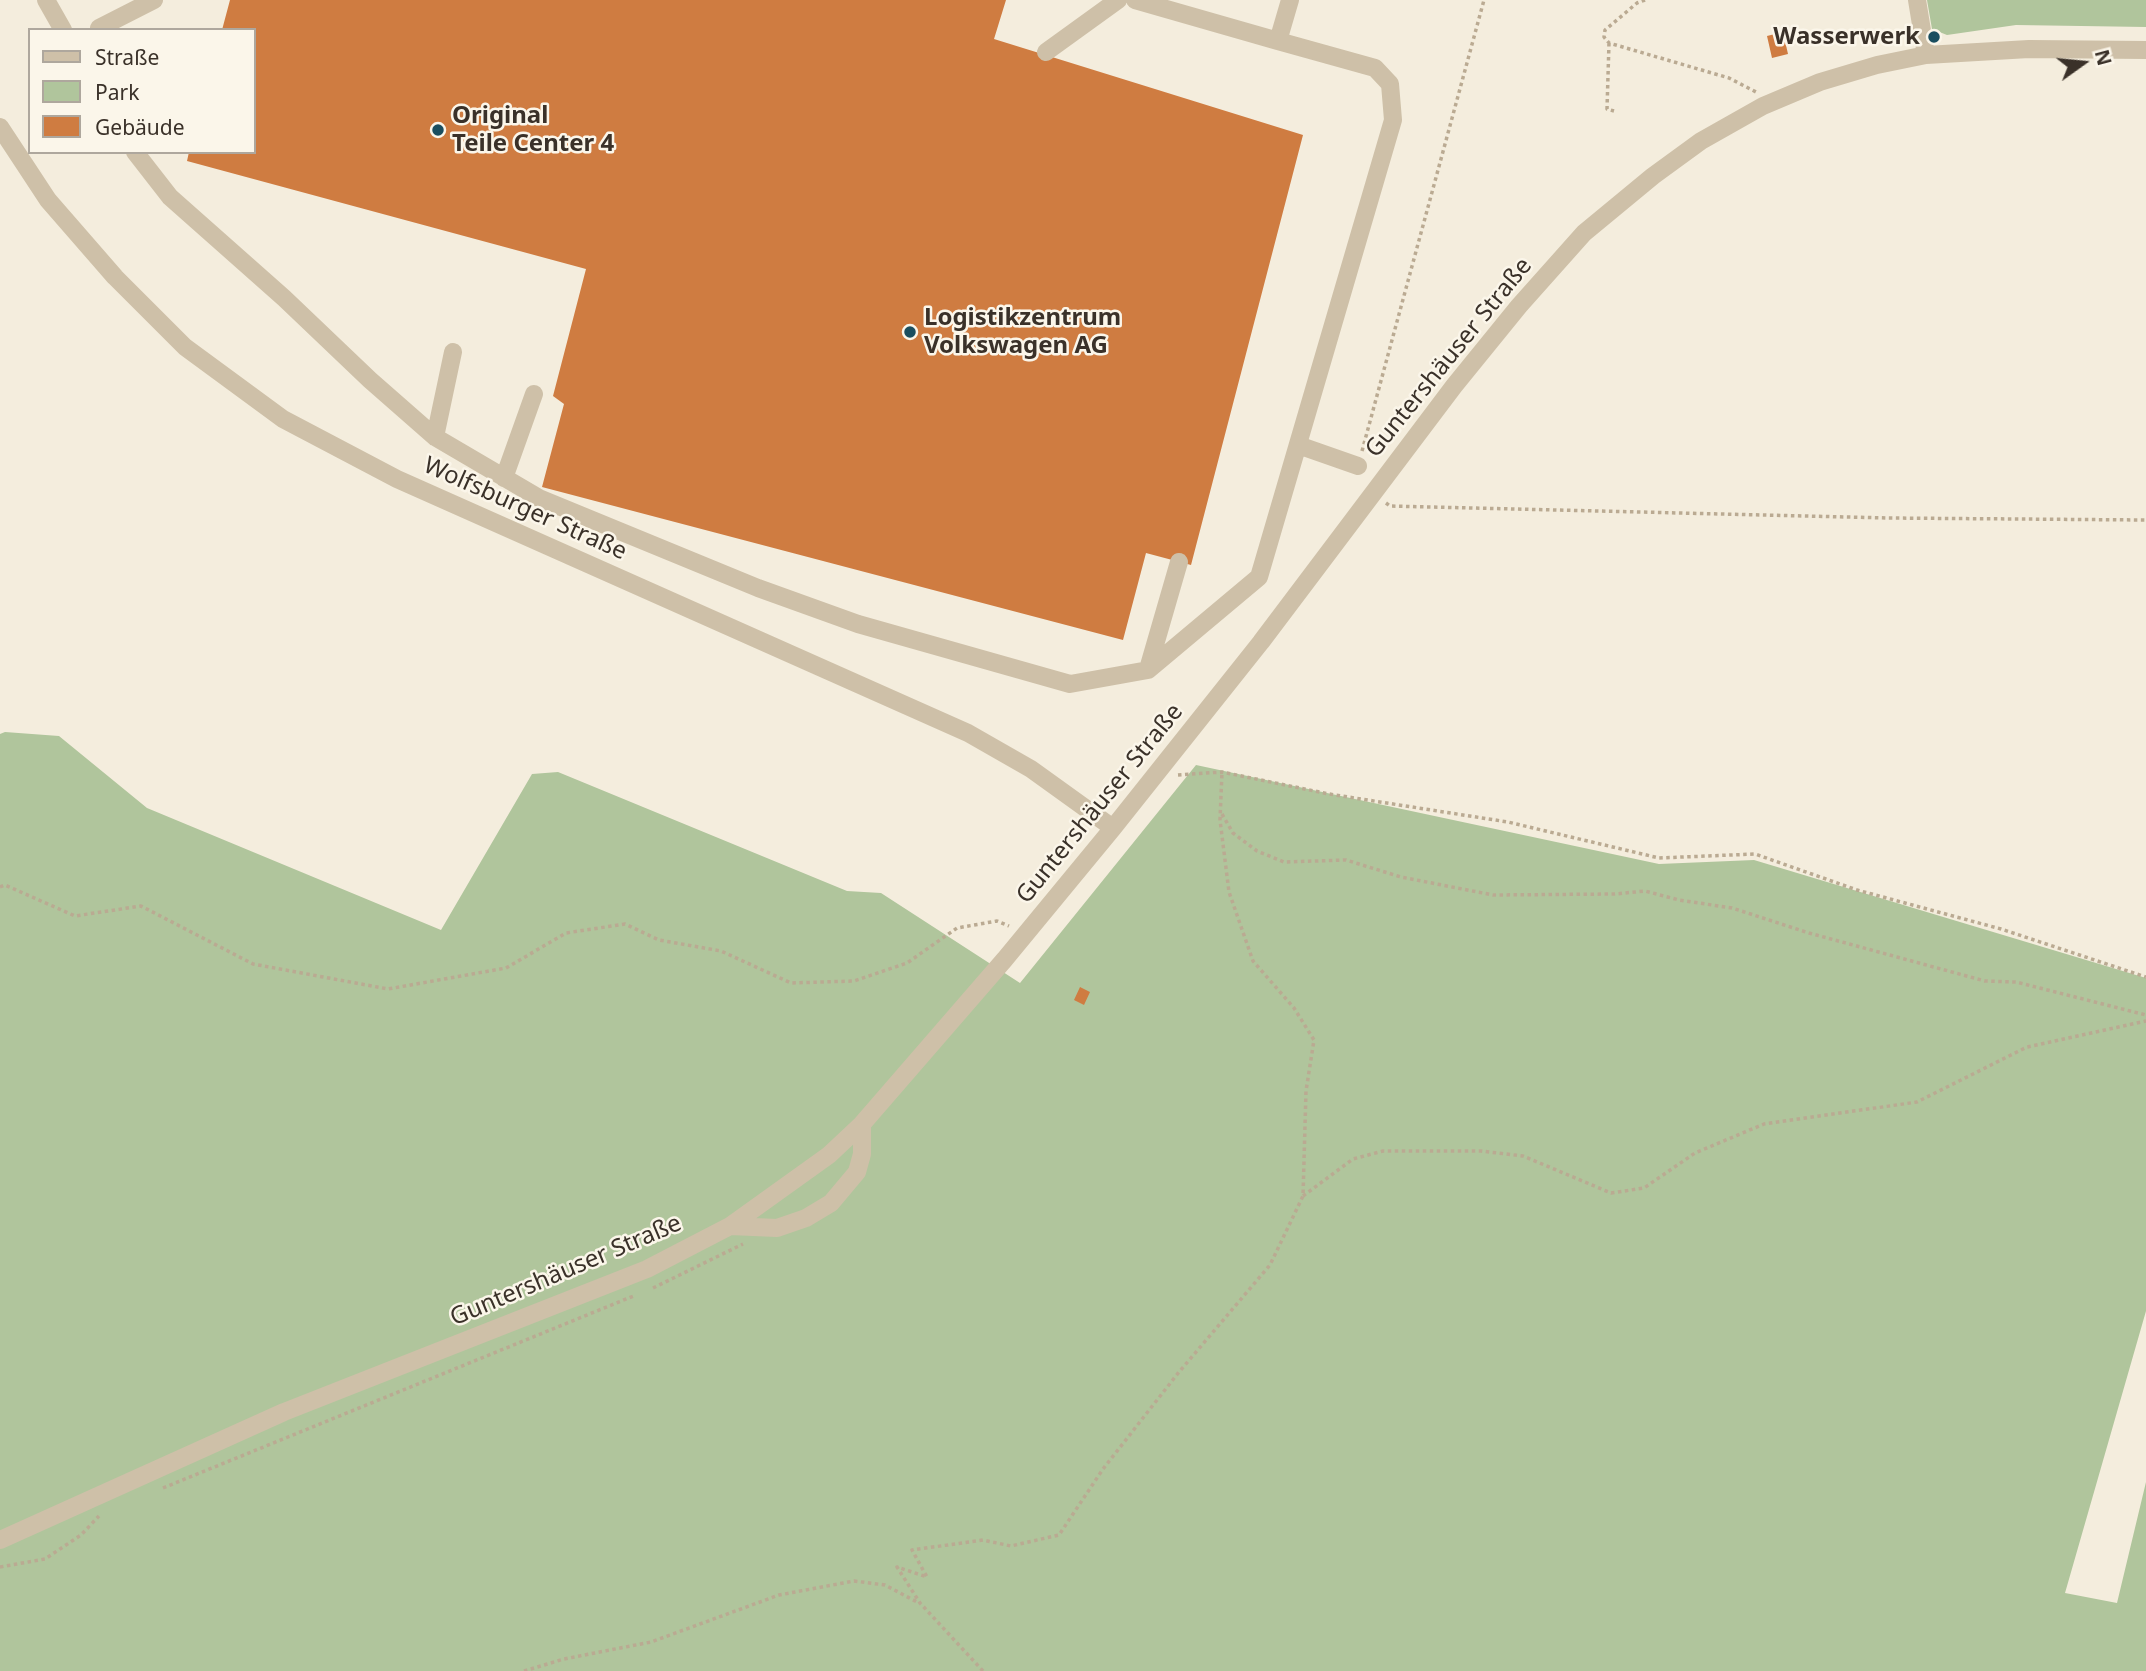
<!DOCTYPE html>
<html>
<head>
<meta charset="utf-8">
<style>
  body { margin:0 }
  #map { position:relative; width:2146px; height:1671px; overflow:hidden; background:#f4eddd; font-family:"Noto Sans",sans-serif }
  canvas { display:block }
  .legend { position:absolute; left:28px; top:28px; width:228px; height:126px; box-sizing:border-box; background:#fbf6ea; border:2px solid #aea79d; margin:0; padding:9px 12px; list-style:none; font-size:21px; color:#3a3129 }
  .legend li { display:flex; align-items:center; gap:14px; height:35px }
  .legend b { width:35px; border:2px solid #aea79d }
  .north { position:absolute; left:2048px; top:28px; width:70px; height:70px; -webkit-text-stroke:5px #fbf6ea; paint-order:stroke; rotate:75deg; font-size:19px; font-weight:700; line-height:28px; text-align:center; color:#3a3129 }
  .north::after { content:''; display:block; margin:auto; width:24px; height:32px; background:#3a3129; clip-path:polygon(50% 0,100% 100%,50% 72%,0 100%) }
</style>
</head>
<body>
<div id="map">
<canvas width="2146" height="1671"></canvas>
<ul class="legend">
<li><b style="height:9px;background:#cec0a8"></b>Straße</li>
<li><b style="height:19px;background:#b0c59c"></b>Park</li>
<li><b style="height:19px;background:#cf7c41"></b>Gebäude</li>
</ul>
<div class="north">N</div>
</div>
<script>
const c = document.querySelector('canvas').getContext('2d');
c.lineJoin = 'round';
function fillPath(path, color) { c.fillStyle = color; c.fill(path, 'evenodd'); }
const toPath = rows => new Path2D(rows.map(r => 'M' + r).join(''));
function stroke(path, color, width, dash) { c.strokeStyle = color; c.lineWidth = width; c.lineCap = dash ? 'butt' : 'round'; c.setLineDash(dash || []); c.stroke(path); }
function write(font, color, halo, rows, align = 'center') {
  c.font = font + ' "Noto Sans",sans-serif'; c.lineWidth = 5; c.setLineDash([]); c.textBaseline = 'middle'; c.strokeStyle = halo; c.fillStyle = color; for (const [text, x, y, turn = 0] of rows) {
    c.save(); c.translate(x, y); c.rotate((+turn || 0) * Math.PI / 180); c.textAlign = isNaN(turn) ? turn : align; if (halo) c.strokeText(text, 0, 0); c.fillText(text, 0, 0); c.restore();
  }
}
const green = toPath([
  [1927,0,2146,0,2146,27,2016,25,1947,35,1932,29],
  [5,732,59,736,147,808,441,930,532,774,558,772,847,891,881,893,1020,983,1196,765,1659,864,1754,860,2146,978,2146,1311,2065,1593,2117,1603,2146,1482,2146,1671,0,1671,0,734]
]);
const building = toPath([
  [230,0,1006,0,994,39,1303,135,1191,565,1146,553,1123,640,542,487,564,404,553,396,586,269,187,161,189,152,254,152,254,30,222,30],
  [1783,32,1788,54,1772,58,1767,36],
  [1080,987,1090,992,1084,1005,1074,1000]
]);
const path = toPath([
  [1645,0,1637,3,1605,30,1604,37,1609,43,1729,78,1756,92],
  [1609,43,1607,109,1614,111],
  [1362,451,1484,0],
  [1386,503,1390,506,1888,518,2146,520],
  [1178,775,1222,772,1329,794,1508,822,1659,858,1755,854,1857,890,2001,929,2146,977],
  [1222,814,1233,833,1257,851,1284,862,1346,860,1401,877,1493,895,1615,894,1645,891,1679,900,1732,908,1809,933,1985,981,2016,982,2146,1015],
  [0,887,5,885,75,916,141,906,253,964,388,989,506,968,566,933,625,924,659,940,721,951,791,983,854,981,907,963,957,928,997,921,1009,926],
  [1303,1196,1353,1159,1383,1151,1481,1151,1523,1156,1611,1193,1644,1188,1695,1153,1764,1124,1917,1102,2027,1047,2146,1021],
  [653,1288,743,1244],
  [163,1488,636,1295],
  [0,1567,45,1559,81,1535,99,1516],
  [524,1671,564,1659,651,1642,779,1595,854,1581,885,1585,917,1602],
  [983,1671,920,1603,897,1567,927,1577,912,1550,983,1540,1011,1546,1059,1535,1103,1469,1179,1372,1270,1265,1303,1196,1306,1091,1314,1040,1294,1008,1253,961,1229,892,1220,820,1222,772]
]);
const minor = toPath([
  [46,0,63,30],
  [1135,0,1278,41,1290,0],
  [1917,0,1926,55],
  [99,28,154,0],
  [1046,52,1118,0],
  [0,127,48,200,115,277,185,347,283,419,397,479,968,733,1031,769,1113,828],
  [135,152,170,197,284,298,370,380,435,437,539,498,758,588,858,624,1070,684,1148,670,1259,577,1393,120,1390,84,1375,68,1278,41],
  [435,437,453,352],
  [1298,445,1358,466],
  [504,478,534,394],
  [1148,669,1179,562],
  [730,1226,777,1228,806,1218,831,1203,857,1172,862,1154,862,1124],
  [0,1540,284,1412,647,1269,730,1226,829,1155,862,1124,1005,959,1113,828,1261,642,1454,386,1519,306,1584,233,1653,176,1701,141,1763,106,1820,82,1877,65,1926,55,2029,49,2146,50]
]);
const markers = [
  [1934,37,7,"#1a4e5f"],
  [438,130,7,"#1a4e5f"],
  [910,332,7,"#1a4e5f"]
];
const poiNames = [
  ["Wasserwerk",1920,37,"right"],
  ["Original",452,116],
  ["Teile Center 4",452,144],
  ["Logistikzentrum",924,318],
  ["Volkswagen AG",924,346]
];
const streetNames = [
  ["Guntershäuser Straße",1449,358,-51],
  ["Wolfsburger Straße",525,509,24],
  ["Guntershäuser Straße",1100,804,-51],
  ["Guntershäuser Straße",566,1271,-23]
];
fillPath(green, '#b0c59c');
fillPath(building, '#cf7c41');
stroke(path, '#baaa92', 3.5, [3.5, 3.5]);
stroke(minor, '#cec0a8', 18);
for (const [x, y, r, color] of markers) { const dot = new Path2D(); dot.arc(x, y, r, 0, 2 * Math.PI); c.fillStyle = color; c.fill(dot); stroke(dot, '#fbf6ea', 2.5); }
write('bold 24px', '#3a3129', '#fbf6ea', poiNames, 'left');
write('24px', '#3a3129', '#fbf6ea', streetNames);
</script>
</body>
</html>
